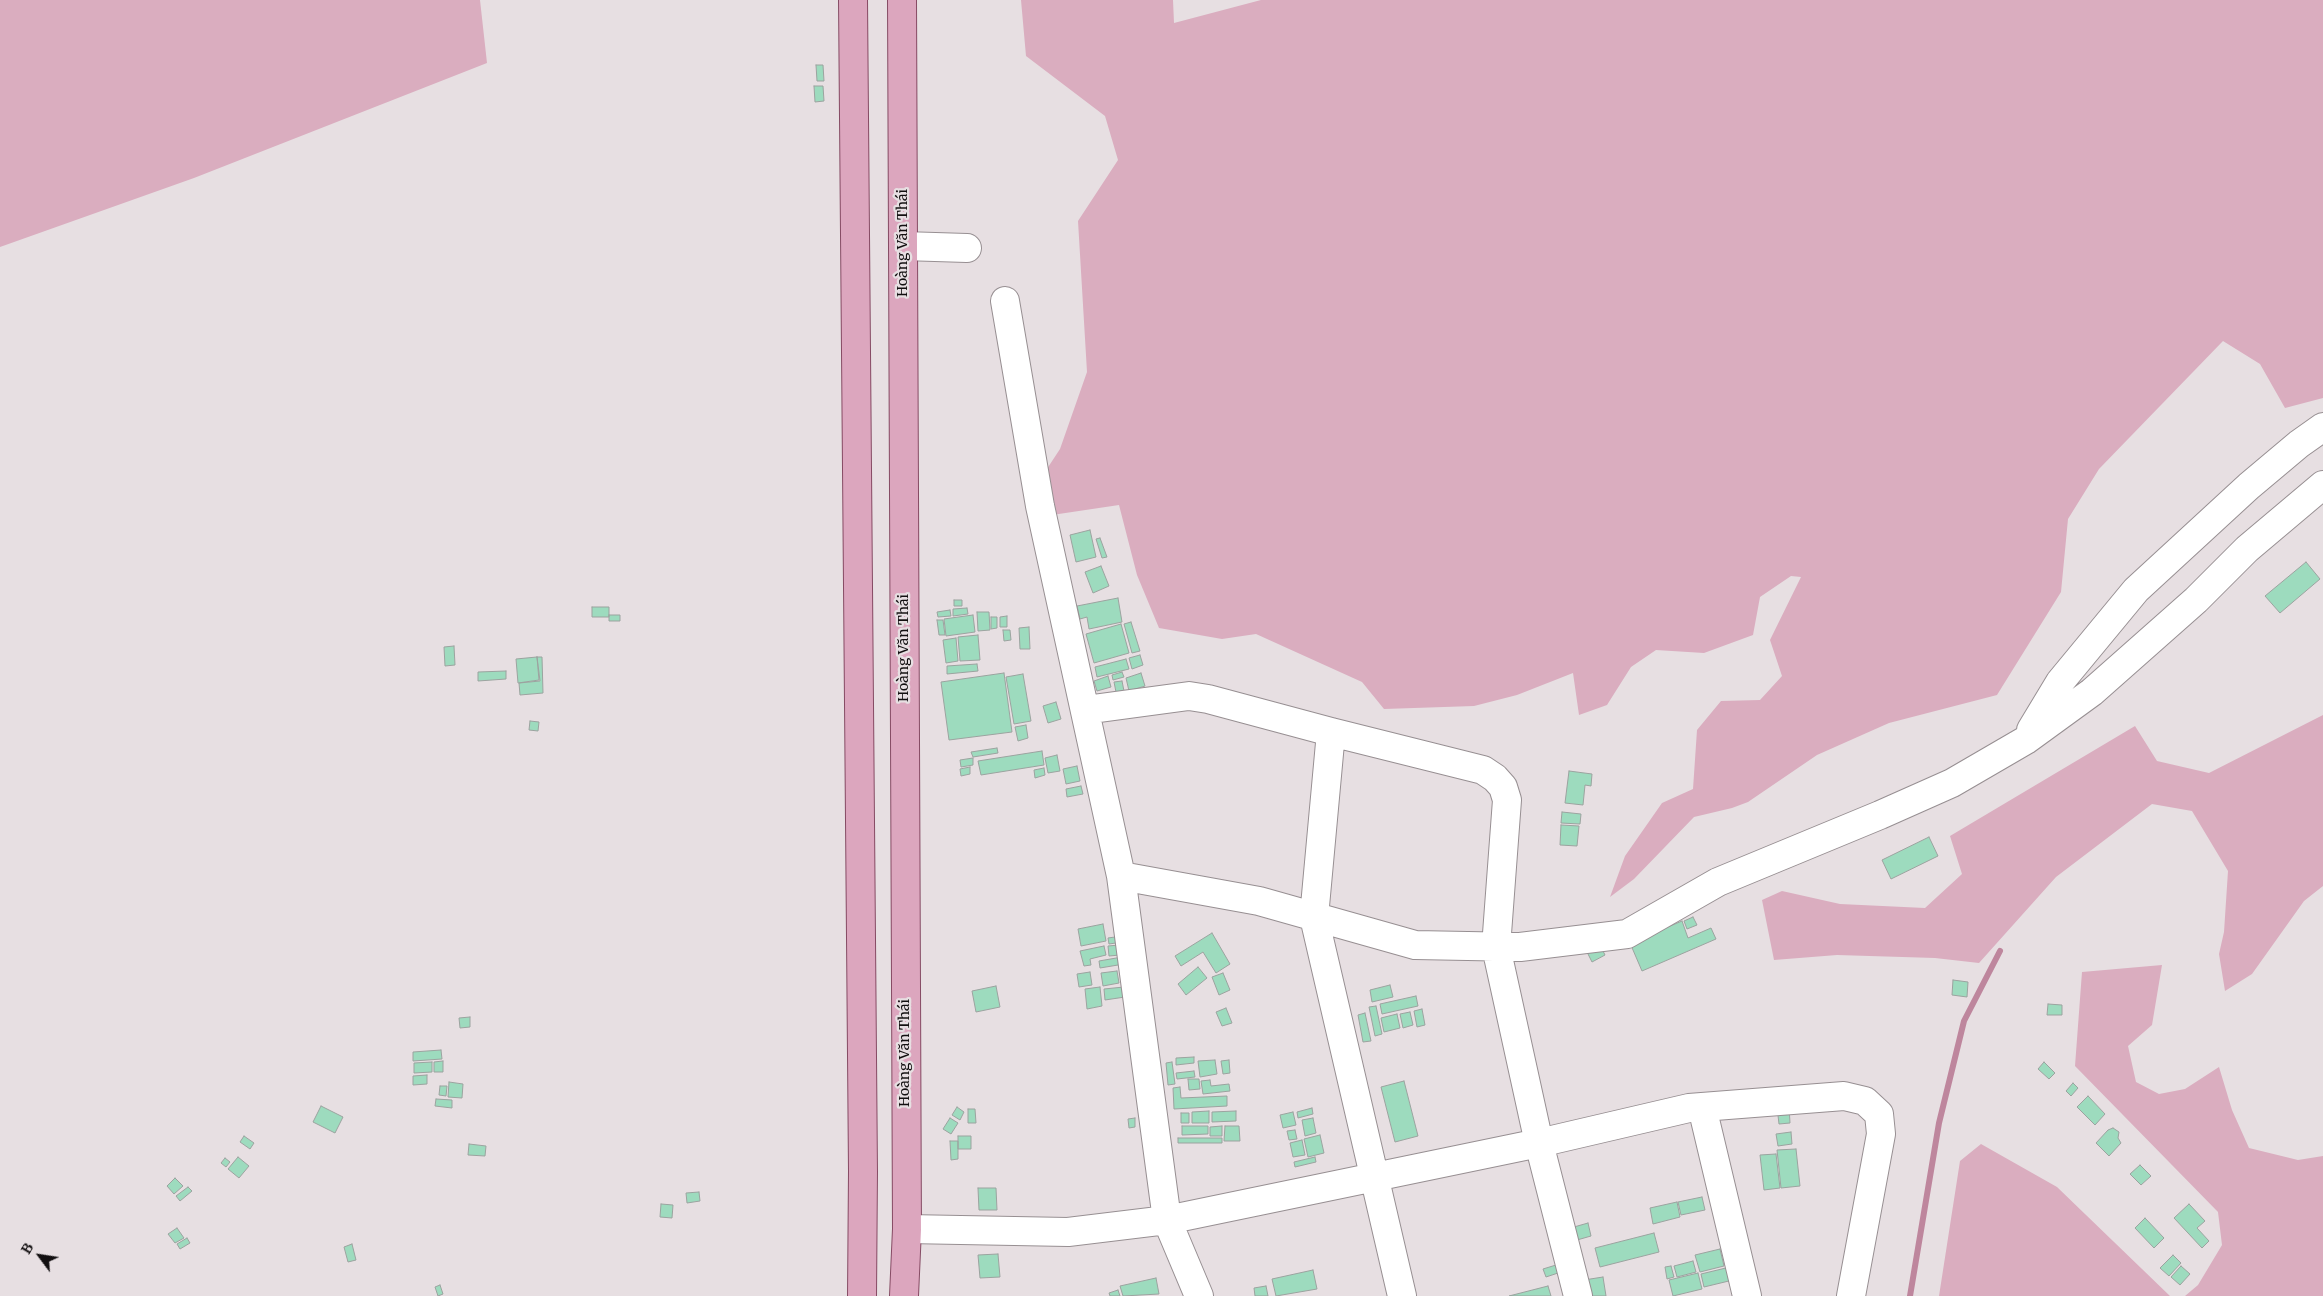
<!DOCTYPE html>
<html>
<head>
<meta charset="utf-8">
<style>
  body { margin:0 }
  #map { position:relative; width:2323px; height:1296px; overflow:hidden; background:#e7dfe2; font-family:Merriweather,serif }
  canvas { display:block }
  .north { position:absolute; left:15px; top:1231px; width:50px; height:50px; -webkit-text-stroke:4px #e7dfe2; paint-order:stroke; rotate:301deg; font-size:14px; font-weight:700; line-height:20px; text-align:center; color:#120f10 }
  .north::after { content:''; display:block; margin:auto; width:18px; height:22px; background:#120f10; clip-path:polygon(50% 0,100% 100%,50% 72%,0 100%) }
</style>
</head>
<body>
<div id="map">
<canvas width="2323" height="1296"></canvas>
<div class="north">B</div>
</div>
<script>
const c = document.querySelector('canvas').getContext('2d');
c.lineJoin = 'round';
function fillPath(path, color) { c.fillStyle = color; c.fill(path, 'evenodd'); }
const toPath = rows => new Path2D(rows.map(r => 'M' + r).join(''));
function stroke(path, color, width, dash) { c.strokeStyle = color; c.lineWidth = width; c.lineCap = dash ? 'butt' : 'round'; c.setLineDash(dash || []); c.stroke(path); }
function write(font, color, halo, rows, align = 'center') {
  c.font = font + ' Merriweather,serif'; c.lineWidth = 4.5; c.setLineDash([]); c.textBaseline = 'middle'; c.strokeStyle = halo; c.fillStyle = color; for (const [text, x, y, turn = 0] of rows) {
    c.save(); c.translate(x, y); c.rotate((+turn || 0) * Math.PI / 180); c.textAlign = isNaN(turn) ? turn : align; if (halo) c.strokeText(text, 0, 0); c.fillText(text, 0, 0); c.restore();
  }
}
const green = toPath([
  [0,0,480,0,487,63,194,178,0,247],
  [1021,0,1173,0,1174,23,1261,0,2323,0,2323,398,2285,408,2260,364,2223,341,2099,469,2068,519,2061,592,1997,695,1889,723,1817,755,1748,802,1732,808,1694,817,1634,879,1610,897,1625,856,1662,803,1693,789,1697,730,1721,701,1760,700,1782,676,1770,640,1801,577,1791,576,1760,597,1753,635,1704,653,1656,650,1631,667,1607,705,1579,715,1573,673,1517,695,1474,706,1384,709,1362,682,1256,634,1222,639,1159,628,1137,575,1119,505,1052,515,1037,484,1060,449,1087,372,1078,221,1118,160,1105,116,1026,56],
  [2323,715,2323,886,2304,901,2252,974,2225,991,2219,954,2224,932,2228,871,2192,811,2152,804,2056,877,1979,963,1935,958,1837,955,1774,960,1762,900,1782,891,1840,904,1925,908,1962,874,1950,836,2135,726,2157,761,2209,773],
  [2162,965,2152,1025,2128,1046,2136,1082,2159,1094,2185,1089,2219,1067,2232,1110,2249,1148,2298,1160,2323,1156,2323,1296,2185,1296,2198,1285,2222,1245,2218,1212,2075,1066,2082,972],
  [1981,1144,2057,1187,2170,1296,1939,1296,1960,1161]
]);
const stream = toPath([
  [1910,1296,1939,1123,1964,1021,2000,951]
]);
const building = toPath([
  [816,65,823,65,824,81,817,81,816,65],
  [814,86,823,86,824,101,815,102,814,86],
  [1090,530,1096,557,1076,562,1070,535,1090,530],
  [1100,538,1107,557,1102,558,1096,539,1100,538],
  [2306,562,2320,579,2280,613,2265,596,2306,562],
  [1101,566,1109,586,1093,593,1085,572,1101,566],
  [1118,598,1122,622,1089,629,1087,617,1080,619,1077,606,1118,598],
  [954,600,962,600,962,606,954,606,954,600],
  [592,607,609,607,609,617,592,617,592,607],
  [967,608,968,614,953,616,953,609,967,608],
  [950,610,951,616,938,617,937,612,950,610],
  [977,612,989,612,990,630,978,631,977,612],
  [609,615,620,615,620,621,609,621,609,615],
  [973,615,975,632,946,636,944,619,973,615],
  [1007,616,1007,627,1000,627,1000,617,1007,616],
  [991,617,997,617,997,628,991,629,991,617],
  [937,620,943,620,945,635,939,635,937,620],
  [1131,622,1140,651,1132,653,1124,624,1131,622],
  [1121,624,1129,653,1094,663,1086,634,1121,624],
  [1029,627,1030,649,1020,649,1019,628,1029,627],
  [1003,630,1010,630,1011,640,1004,641,1003,630],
  [978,635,980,660,960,661,958,637,978,635],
  [956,638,958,661,946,663,943,640,956,638],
  [454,646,455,665,445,666,444,647,454,646],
  [1140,655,1143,665,1132,669,1129,658,1140,655],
  [537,657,539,680,518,683,516,659,537,657],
  [537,657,542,657,543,693,520,695,519,683,540,681,537,657],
  [1126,659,1129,669,1097,677,1095,667,1126,659],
  [977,664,978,671,947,674,947,666,977,664],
  [506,671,506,679,478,681,478,672,506,671],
  [1122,672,1124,677,1113,680,1112,675,1122,672],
  [1004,673,1012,732,949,740,941,682,1004,673],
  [1141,673,1145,686,1129,691,1126,678,1141,673],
  [1023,674,1031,721,1014,724,1006,677,1023,674],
  [1108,676,1111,687,1097,691,1094,681,1108,676],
  [1122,681,1124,691,1116,692,1114,682,1122,681],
  [1056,702,1061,719,1048,723,1043,706,1056,702],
  [530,721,539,722,538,731,529,730,530,721],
  [1026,725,1028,738,1018,741,1015,727,1026,725],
  [997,748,998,753,973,757,971,752,997,748],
  [1042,751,1044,765,981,775,978,761,1042,751],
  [1057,755,1060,771,1048,773,1045,758,1057,755],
  [973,758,973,765,961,767,960,760,973,758],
  [1077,766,1080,781,1066,784,1063,769,1077,766],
  [970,767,970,774,961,776,960,769,970,767],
  [1044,768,1045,775,1035,778,1034,770,1044,768],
  [1569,771,1592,774,1591,786,1585,785,1583,805,1565,803,1569,771],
  [1081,786,1083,794,1067,797,1066,789,1081,786],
  [1562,812,1581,814,1580,824,1561,823,1562,812],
  [1561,825,1579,826,1577,846,1560,845,1561,825],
  [1929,837,1938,856,1891,879,1882,860,1929,837],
  [1693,917,1697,925,1687,929,1684,921,1693,917],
  [1682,921,1688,938,1711,928,1716,939,1642,971,1630,943,1682,921],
  [1103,924,1106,941,1081,946,1078,929,1103,924],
  [1212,933,1230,964,1216,973,1203,952,1181,966,1175,956,1212,933],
  [1115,937,1116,943,1109,944,1108,938,1115,937],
  [1119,945,1120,955,1109,956,1108,946,1119,945],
  [1600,945,1605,955,1592,962,1587,952,1600,945],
  [1104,946,1106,955,1090,959,1091,965,1084,966,1080,951,1104,946],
  [1122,957,1124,964,1100,968,1099,961,1122,957],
  [1198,967,1207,978,1186,995,1178,984,1198,967],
  [1117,971,1119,983,1103,986,1101,973,1117,971],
  [1090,972,1092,985,1079,987,1077,974,1090,972],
  [1223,973,1230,990,1219,995,1212,977,1223,973],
  [1953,980,1968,982,1967,997,1952,995,1953,980],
  [1390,985,1393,997,1372,1002,1370,990,1390,985],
  [996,986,1000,1007,976,1012,972,991,996,986],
  [1100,987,1102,1006,1087,1009,1085,989,1100,987],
  [1124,987,1125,997,1105,1000,1104,989,1124,987],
  [1416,996,1418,1006,1382,1014,1380,1004,1416,996],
  [2048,1004,2062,1005,2062,1015,2047,1015,2048,1004],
  [1376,1006,1382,1034,1375,1036,1369,1007,1376,1006],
  [1226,1008,1232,1023,1222,1026,1216,1012,1226,1008],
  [1422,1009,1425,1025,1417,1027,1414,1011,1422,1009],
  [1410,1012,1413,1025,1403,1028,1400,1014,1410,1012],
  [1365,1013,1371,1041,1363,1042,1358,1015,1365,1013],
  [1397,1014,1400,1028,1384,1032,1381,1018,1397,1014],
  [470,1017,470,1027,460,1028,459,1018,470,1017],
  [441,1050,442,1059,413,1061,413,1052,441,1050],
  [1194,1057,1194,1063,1176,1065,1176,1058,1194,1057],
  [1215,1060,1217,1074,1200,1077,1198,1061,1215,1060],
  [1229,1060,1230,1073,1223,1074,1221,1061,1229,1060],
  [443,1061,443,1072,434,1072,434,1062,443,1061],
  [432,1062,432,1072,414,1073,414,1063,432,1062],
  [1172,1062,1175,1084,1168,1085,1166,1063,1172,1062],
  [2044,1062,2055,1073,2049,1079,2038,1069,2044,1062],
  [1194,1071,1195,1077,1177,1079,1176,1073,1194,1071],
  [427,1075,427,1084,413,1085,413,1076,427,1075],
  [1188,1079,1199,1079,1200,1089,1189,1090,1188,1079],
  [1210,1080,1211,1086,1229,1084,1230,1091,1203,1094,1201,1081,1210,1080],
  [1404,1081,1418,1136,1395,1142,1381,1087,1404,1081],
  [449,1082,463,1084,462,1098,448,1097,449,1082],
  [2073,1083,2078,1088,2071,1096,2066,1091,2073,1083],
  [440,1086,447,1086,446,1096,439,1095,440,1086],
  [1180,1087,1181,1098,1227,1096,1227,1106,1174,1109,1173,1088,1180,1087],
  [2088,1096,2105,1114,2095,1125,2077,1107,2088,1096],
  [436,1099,452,1100,452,1108,435,1106,436,1099],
  [321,1106,343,1117,335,1133,313,1122,321,1106],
  [1789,1106,1790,1123,1779,1124,1777,1107,1789,1106],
  [957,1107,964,1112,960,1120,952,1115,957,1107],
  [1312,1108,1313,1114,1298,1118,1297,1112,1312,1108],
  [968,1109,975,1109,976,1123,968,1123,968,1109],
  [1209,1111,1209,1123,1192,1123,1192,1112,1209,1111],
  [1236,1111,1236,1121,1212,1122,1212,1112,1236,1111],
  [1293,1112,1296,1125,1283,1128,1280,1115,1293,1112],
  [1181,1113,1189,1113,1189,1123,1181,1123,1181,1113],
  [950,1118,958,1123,951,1134,943,1129,950,1118],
  [1135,1118,1135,1127,1129,1128,1128,1119,1135,1118],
  [1313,1118,1316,1133,1305,1136,1302,1120,1313,1118],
  [1182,1126,1208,1126,1208,1134,1182,1135,1182,1126],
  [1222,1126,1222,1136,1210,1136,1210,1127,1222,1126],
  [1225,1126,1239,1126,1240,1141,1224,1141,1225,1126],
  [2113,1128,2119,1132,2118,1138,2121,1143,2109,1156,2096,1143,2108,1130,2113,1128],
  [1295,1130,1297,1139,1289,1140,1287,1131,1295,1130],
  [1791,1132,1792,1144,1778,1146,1776,1134,1791,1132],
  [1320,1135,1324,1153,1308,1157,1304,1139,1320,1135],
  [244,1136,254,1143,250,1149,240,1142,244,1136],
  [958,1136,971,1136,971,1149,958,1149,958,1136],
  [1178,1138,1222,1138,1222,1143,1178,1143,1178,1138],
  [1302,1140,1305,1155,1293,1157,1290,1143,1302,1140],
  [950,1141,958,1141,958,1159,951,1160,950,1141],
  [469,1144,486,1146,485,1156,468,1155,469,1144],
  [1796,1149,1800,1186,1781,1188,1777,1150,1796,1149],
  [1776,1154,1780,1188,1764,1190,1760,1155,1776,1154],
  [238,1157,249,1166,239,1178,228,1169,238,1157],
  [1315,1157,1316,1162,1295,1167,1294,1162,1315,1157],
  [225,1158,230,1162,226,1167,221,1163,225,1158],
  [2140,1165,2151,1176,2141,1185,2130,1174,2140,1165],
  [175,1178,183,1186,174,1194,167,1186,175,1178],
  [188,1187,192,1191,180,1201,176,1196,188,1187],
  [978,1188,996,1188,997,1210,979,1210,978,1188],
  [699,1192,700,1201,687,1203,686,1193,699,1192],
  [1702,1197,1705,1210,1681,1215,1678,1202,1702,1197],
  [1677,1202,1680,1217,1653,1224,1650,1208,1677,1202],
  [661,1204,673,1205,672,1218,660,1217,661,1204],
  [2189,1204,2205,1221,2197,1228,2209,1241,2202,1248,2174,1218,2189,1204],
  [2145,1218,2164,1238,2154,1248,2135,1228,2145,1218],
  [1588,1223,1591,1236,1577,1240,1574,1227,1588,1223],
  [177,1228,184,1238,175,1243,168,1234,177,1228],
  [1654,1233,1659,1252,1600,1267,1595,1248,1654,1233],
  [187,1238,190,1243,180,1249,177,1244,187,1238],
  [352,1244,356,1260,348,1262,344,1247,352,1244],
  [1720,1249,1724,1266,1700,1272,1695,1255,1720,1249],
  [998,1254,1000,1277,980,1278,978,1255,998,1254],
  [2173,1255,2181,1263,2169,1276,2160,1268,2173,1255],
  [1693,1261,1696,1272,1677,1277,1674,1266,1693,1261],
  [1556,1265,1558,1273,1546,1277,1543,1269,1556,1265],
  [1671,1266,1674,1277,1667,1279,1665,1267,1671,1266],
  [2181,1266,2190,1274,2180,1285,2171,1277,2181,1266],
  [1730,1267,1733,1280,1704,1287,1701,1274,1730,1267],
  [1313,1270,1317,1289,1276,1296,1272,1279,1313,1270],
  [1698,1273,1702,1289,1673,1296,1669,1280,1698,1273],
  [1603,1277,1606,1296,1587,1296,1584,1280,1603,1277],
  [1156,1278,1159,1294,1123,1296,1120,1286,1156,1278],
  [440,1285,443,1294,438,1296,435,1287,440,1285],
  [1266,1286,1268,1296,1255,1296,1254,1288,1266,1286],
  [1548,1286,1551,1296,1509,1296,1548,1286],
  [1118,1290,1120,1296,1110,1296,1109,1293,1118,1290]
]);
const minor = toPath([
  [903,246,967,248],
  [1005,301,1040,506,1121,876,1167,1220,1199,1296],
  [1085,710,1189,696,1208,699,1331,732,1483,770,1495,778,1503,787,1507,800,1496,947,1539,1143,1578,1296],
  [2031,730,2060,682,2136,590,2249,486,2299,444,2323,427],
  [1331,732,1314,917,1402,1296],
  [1121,876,1259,901,1415,945,1520,947,1627,934,1718,882,1880,815,1952,783,2026,740,2092,692,2196,600,2247,549,2323,485],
  [1702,1107,1747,1296],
  [907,1229,1068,1232,1167,1220,1539,1143,1689,1108,1844,1096,1865,1101,1879,1114,1881,1134,1851,1296]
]);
const major = toPath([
  [853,0,863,1171,862,1296],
  [902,0,907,1229,904,1296]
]);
const streetNames = [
  ["Hoàng Văn Thái",903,243,-90],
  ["Hoàng Văn Thái",904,648,-90],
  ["Hoàng Văn Thái",905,1053,-90]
];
fillPath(green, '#daadbf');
stroke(stream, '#be869d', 6);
fillPath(building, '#9ddbbe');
stroke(building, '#9ba39f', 1);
stroke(minor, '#978f92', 30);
stroke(major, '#864b64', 30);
stroke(minor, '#fff', 28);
stroke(major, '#dca6be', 28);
write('14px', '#120f10', '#e7dfe2', streetNames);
</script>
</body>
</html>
